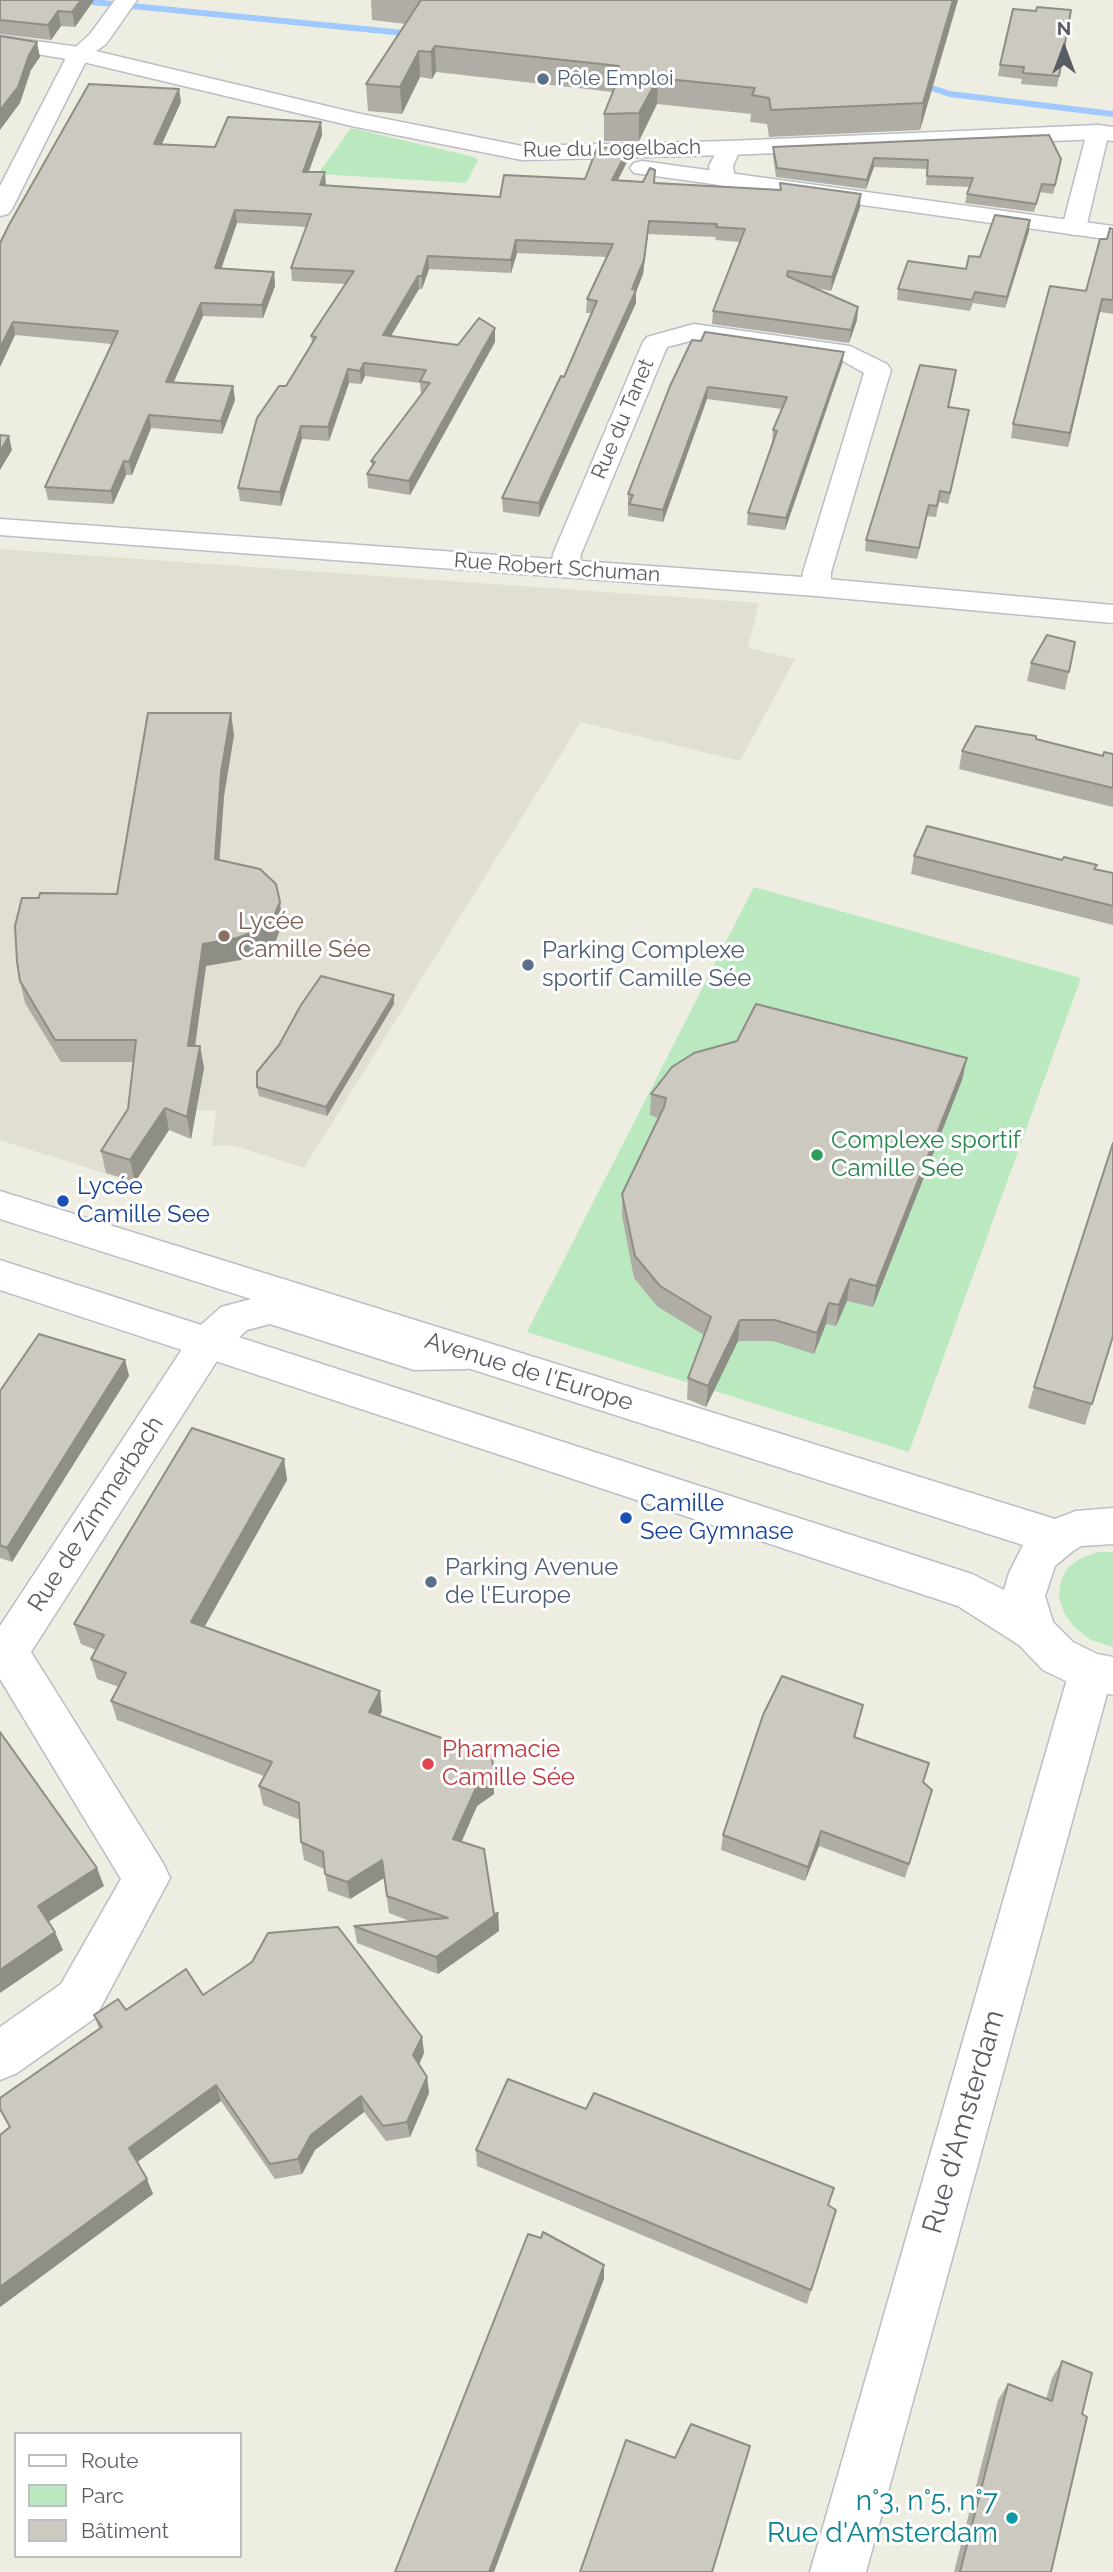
<!DOCTYPE html>
<html>
<head>
<meta charset="utf-8">
<style>
  body { margin:0 }
  #map { position:relative; width:1113px; height:2572px; overflow:hidden; background:#eeede1; font-family:Raleway,sans-serif }
  canvas { display:block }
  .legend { position:absolute; left:14px; top:2432px; width:228px; height:126px; box-sizing:border-box; background:#fff; border:2px solid #bdbec1; margin:0; padding:9px 12px; list-style:none; font-size:21px; color:#595c63 }
  .legend li { display:flex; align-items:center; gap:14px; height:35px }
  .legend b { width:35px; border:2px solid #bdbec1 }
  .north { position:absolute; left:1029px; top:14px; width:70px; height:70px; -webkit-text-stroke:5px #fff; paint-order:stroke; rotate:0deg; font-size:19px; font-weight:700; line-height:28px; text-align:center; color:#595c63 }
  .north::after { content:''; display:block; margin:auto; width:24px; height:32px; background:#595c63; clip-path:polygon(50% 0,100% 100%,50% 72%,0 100%) }
</style>
</head>
<body>
<div id="map">
<canvas width="1113" height="2572"></canvas>
<ul class="legend">
<li><b style="height:9px;background:#fff"></b>Route</li>
<li><b style="height:19px;background:#bae9c0"></b>Parc</li>
<li><b style="height:19px;background:#cbc9c0"></b>Bâtiment</li>
</ul>
<div class="north">N</div>
</div>
<script>
const c = document.querySelector('canvas').getContext('2d');
c.lineJoin = 'round';
function fillPath(path, color) { c.fillStyle = color; c.fill(path, 'evenodd'); }
const toPath = rows => new Path2D(rows.map(r => 'M' + r).join(''));
function stroke(path, color, width, dash) { c.strokeStyle = color; c.lineWidth = width; c.lineCap = dash ? 'butt' : 'round'; c.setLineDash(dash || []); c.stroke(path); }
function write(font, color, halo, rows, align = 'center') {
  c.font = font + ' Raleway,sans-serif'; c.lineWidth = 6; c.setLineDash([]); c.textBaseline = 'middle'; c.strokeStyle = halo; c.fillStyle = color; for (const [text, x, y, turn = 0] of rows) {
    c.save(); c.translate(x, y); c.rotate((+turn || 0) * Math.PI / 180); c.textAlign = isNaN(turn) ? turn : align; if (halo) c.strokeText(text, 0, 0); c.fillText(text, 0, 0); c.restore();
  }
}
const education = toPath([
  [0,549,759,603,748,648,795,659,740,761,581,722,304,1168,232,1145,212,1146,216,1111,186,1110,169,1115,169,1131,134,1117,121,1151,150,1160,135,1183,0,1140]
]);
const green = toPath([
  [351,128,474,157,478,160,466,183,318,174],
  [754,887,1081,978,909,1452,527,1332],
  [1098,1552,1113,1552,1113,1647,1091,1640,1075,1628,1064,1613,1059,1597,1061,1581,1068,1567,1081,1558]
]);
const stream = toPath([
  [72,0,414,34],
  [919,84,950,94,1113,114]
]);
const minor = toPath([
  [115,0,137,0,106,44,88,57,12,209,8,214,0,216,0,186,68,54,90,34,115,0],
  [1098,125,1106,127,1109,132,1086,228,1083,233,1074,235,1065,233,1062,228,1087,132,1090,127,1098,125],
  [729,141,737,143,741,148,733,166,735,179,731,184,723,186,715,184,711,179,709,166,721,143,729,141],
  [694,324,850,346,887,364,891,370,831,572,831,587,826,593,816,596,806,593,801,587,803,572,864,373,843,361,694,340,667,347,581,554,579,568,575,574,565,577,555,574,551,568,553,554,643,342,647,337,694,324],
  [270,1294,414,1338,467,1337,481,1342,487,1353,481,1364,467,1369,414,1370,270,1324,247,1330,222,1353,31,1652,163,1863,170,1878,95,2018,17,2073,0,2080,0,2027,61,1984,121,1879,0,1679,0,1626,194,1331,221,1307,270,1294],
  [1091,1653,1106,1658,1113,1672,866,2572,810,2572,1069,1672,1076,1658,1091,1653]
]);
const tertiary = toPath([
  [0,36,79,47,356,113,522,146,729,141,1098,125,1113,127,1113,141,1098,139,729,155,522,160,356,127,79,61,0,48,0,36],
  [642,161,1113,226,1113,240,634,173,630,168,634,163,642,161],
  [0,519,816,578,1113,605,1113,623,816,596,0,535,0,519]
]);
const secondary = toPath([
  [0,1191,1055,1519,1076,1511,1113,1508,1113,1544,1081,1546,1073,1551,1055,1566,1045,1596,1053,1622,1073,1642,1097,1654,1113,1657,1113,1695,1076,1686,1043,1670,1019,1645,958,1606,0,1290,0,1260,972,1574,1004,1590,1009,1573,1023,1545,0,1219,0,1191]
]);
const wall = toPath([
  [0,0,94,0,75,27,61,26,51,40,0,34],
  [371,0,958,0,920,130,769,137,767,124,750,122,751,114,657,104,639,141,604,141,604,114,613,92,436,72,432,79,420,77,402,114,368,111,366,84,406,24,372,20],
  [1071,10,1057,87,1021,84,1022,79,998,76,1000,65,1036,11],
  [181,102,161,145,215,147,321,122,322,135,308,172,326,185,500,197,585,179,628,160,618,180,780,190,780,183,860,207,831,291,815,288,858,307,857,320,849,343,712,324,713,311,740,242,715,240,716,237,648,234,643,274,636,292,636,303,539,517,503,512,502,498,564,377,591,313,586,313,587,299,607,257,517,253,511,273,429,269,422,289,419,289,391,336,458,345,495,342,410,495,368,488,367,474,372,467,371,461,421,395,420,383,365,376,361,384,349,383,329,441,302,439,281,506,240,501,238,488,286,386,312,343,311,336,345,284,292,281,291,268,306,227,237,223,221,269,274,272,275,286,263,318,203,316,173,382,233,386,235,400,222,434,151,428,132,475,126,475,113,504,48,500,45,487,112,344,15,335,0,367,0,243],
  [773,147,1060,168,1053,194,1040,192,1034,212,965,203,967,194,970,187,926,185,927,169,874,167,866,189,776,177,773,156],
  [1113,229,1113,314,1100,312,1068,447,1011,438,1013,424,1086,291,1107,239],
  [1029,231,1005,308,973,303,970,311,897,300,898,289,966,269,980,257],
  [844,352,842,364,785,530,747,525,748,513,772,442,773,430,782,409,707,399,663,522,628,516,628,494,670,386],
  [955,381,949,407,969,410,948,504,939,502,936,517,927,516,917,559,865,551,866,540],
  [1075,642,1065,690,1027,681,1031,663],
  [234,735,224,796,219,860,280,902,282,924,275,943,267,950,240,960,206,966,195,1046,200,1046,204,1068,191,1139,169,1130,135,1182,106,1173,101,1151,128,1109,134,1062,61,1062,25,1003,20,981,39,898,117,894],
  [962,751,1103,756,1113,754,1113,807,959,769],
  [914,856,1096,869,1113,873,1113,925,911,874],
  [394,1004,327,1116,259,1096,257,1087],
  [967,1058,962,1080,873,1307,847,1301,836,1326,826,1324,814,1354,773,1341,738,1341,706,1407,687,1399,688,1378,704,1335,658,1307,634,1278,622,1216,622,1194,658,1118,650,1115,651,1094],
  [1113,1336,1085,1425,1028,1408,1034,1387],
  [125,1360,129,1376,12,1562,0,1558,0,1391],
  [284,1459,287,1480,204,1627,382,1711,380,1716,494,1794,477,1806,461,1842,494,1914,498,1913,499,1931,438,1974,357,1943,354,1926,410,1921,389,1913,384,1878,350,1899,328,1891,324,1869,304,1860,301,1842,300,1820,263,1805,259,1786,264,1776,117,1720,111,1701,119,1687,97,1679,91,1659,96,1650,81,1644,74,1624],
  [860,1720,855,1738,924,1782,928,1804,905,1878,819,1846,805,1881,721,1850,723,1835],
  [203,1995,422,2037,424,2053,419,2064,427,2077,429,2093,410,2137,386,2141,364,2112,315,2150,302,2174,275,2179,221,2101,137,2162,153,2194,0,2307,0,2135,10,2127,0,2110,99,2029,94,2015,126,2010],
  [476,2150,829,2206,836,2210,807,2304,477,2166],
  [1062,2361,1082,2414,1051,2572,954,2572,998,2400,1008,2384,1046,2399,1052,2378]
]);
const shadedWall = toPath([
  [81,0,94,0,75,27,72,12],
  [953,0,958,0,920,130,923,103],
  [58,11,61,26,51,40,48,25],
  [37,42,40,57,31,70,20,103,0,130,0,110,29,55],
  [435,46,436,72,432,79,431,52],
  [419,51,420,77,402,114,400,87],
  [658,78,657,104,639,141,639,113],
  [179,89,181,102,156,157,154,144],
  [321,122,322,135,304,185,303,172],
  [629,147,628,160,611,193,612,180],
  [874,158,874,167,866,189,867,180],
  [325,172,326,186,320,185],
  [861,194,860,207,831,291,832,277],
  [235,210,237,223,217,281,215,268],
  [1030,220,1029,231,1005,308,1007,297],
  [649,221,648,234,643,274,636,292,636,303,539,517,539,503,632,289],
  [516,240,517,253,511,273,511,260],
  [428,256,429,269,422,289,422,276],
  [274,272,275,286,263,318,262,305],
  [418,276,419,289,383,349,383,335],
  [1102,299,1100,312,1068,447,1070,433],
  [201,303,203,316,168,395,166,382],
  [858,307,857,320,849,343,851,330],
  [13,322,15,335,0,367,0,348],
  [495,328,495,342,410,495,409,481],
  [844,352,842,364,785,530,786,518],
  [364,363,365,376,361,384,360,371],
  [348,369,349,383,329,441,328,427],
  [233,386,235,400,222,434,221,421],
  [708,387,707,399,663,522,663,510],
  [969,410,967,421,948,504,950,493],
  [149,415,151,428,132,475,129,462],
  [301,426,302,439,281,506,280,492],
  [9,436,12,450,0,470,0,452],
  [124,461,126,475,113,504,111,491],
  [929,505,927,516,917,559,919,548],
  [231,713,234,735,224,796,218,881,215,859,221,773],
  [280,902,282,924,275,943,267,950,240,960,206,966,192,1068,188,1046,203,944],
  [394,995,394,1004,327,1116,326,1107],
  [200,1046,204,1068,191,1139,187,1117],
  [967,1058,962,1080,873,1307,876,1286],
  [165,1108,169,1130,135,1182,130,1160],
  [850,1279,847,1301,836,1326,839,1305],
  [829,1303,826,1324,814,1354,817,1333],
  [740,1320,738,1341,706,1407,708,1386],
  [125,1360,129,1376,12,1562,7,1548],
  [284,1459,287,1480,196,1642,191,1622],
  [380,1691,382,1711,372,1731,369,1712],
  [494,1776,494,1794,477,1806,455,1857,453,1839,476,1788],
  [821,1831,819,1846,805,1881,808,1867],
  [382,1860,384,1878,350,1899,347,1882],
  [97,1868,104,1886,45,1924,38,1906],
  [498,1913,499,1931,438,1974,436,1957],
  [55,1932,63,1950,0,1993,0,1970],
  [422,2037,424,2053,416,2071,413,2055],
  [427,2077,429,2093,410,2137,407,2122],
  [216,2085,221,2101,136,2163,129,2148],
  [361,2096,364,2112,315,2150,302,2174,298,2159,311,2135],
  [147,2179,153,2194,0,2307,0,2287],
  [604,2265,604,2279,494,2572,489,2572]
]);
const building = toPath([
  [0,0,81,0,72,12,58,11,48,25,0,20,0,0],
  [421,0,953,0,923,103,771,110,769,98,752,95,755,88,658,78,639,113,604,114,620,74,617,73,619,66,435,46,431,52,419,51,400,87,366,84,421,0],
  [1037,7,1071,10,1059,76,1023,73,1024,67,1000,65,1013,9,1036,11,1037,7],
  [0,36,37,42,29,55,18,87,0,110,0,36],
  [89,84,179,89,154,144,215,147,228,117,321,122,303,172,325,172,320,185,500,197,504,175,585,179,597,148,629,147,612,180,643,182,650,168,655,170,654,183,781,190,780,183,861,194,832,277,788,271,787,276,858,307,851,330,713,311,745,229,716,227,717,224,649,221,644,260,632,289,636,290,539,503,502,498,561,376,564,377,597,301,587,299,613,244,516,240,511,260,428,256,422,276,418,276,383,335,458,345,479,318,495,328,409,481,367,474,375,462,371,461,430,383,420,381,426,370,364,363,360,371,348,369,328,427,301,426,280,492,238,488,257,418,279,386,286,386,316,337,311,336,354,271,291,268,311,214,235,210,215,268,274,272,262,305,201,303,166,382,233,386,221,421,149,415,129,462,124,461,111,491,45,487,118,331,13,322,0,348,0,243,10,223,89,84],
  [1049,135,1061,159,1055,185,1042,184,1036,204,967,194,973,178,927,176,928,160,874,158,867,180,777,168,773,147,1049,135],
  [995,215,1030,220,1007,297,975,292,972,300,898,289,908,261,966,269,969,256,980,257,995,215],
  [1110,228,1113,229,1113,300,1102,299,1070,433,1013,424,1050,286,1086,291,1100,239,1107,239,1110,228],
  [705,332,844,352,786,518,748,513,777,431,773,430,787,397,708,387,663,510,629,504,633,495,628,494,670,386,692,340,701,341,705,332],
  [920,365,956,370,948,407,969,410,950,493,940,491,937,506,929,505,919,548,866,540,920,365],
  [0,435,9,436,0,452,0,435],
  [1047,635,1075,642,1069,672,1031,663,1047,635],
  [148,713,231,713,221,773,215,859,260,869,276,884,280,902,272,921,264,928,237,938,203,944,188,1046,200,1046,187,1117,165,1108,130,1160,101,1151,128,1109,136,1040,55,1040,20,981,17,961,15,926,22,898,39,898,40,893,117,894,148,713],
  [976,726,1036,736,1036,739,1103,756,1104,752,1113,754,1113,788,962,751,976,726],
  [927,826,1062,860,1064,857,1097,865,1094,869,1113,873,1113,906,914,856,927,826],
  [321,976,394,995,326,1107,257,1087,257,1072,279,1045,301,1005,321,976],
  [756,1004,967,1058,876,1286,850,1279,839,1305,829,1303,817,1333,775,1320,740,1320,708,1386,688,1378,711,1317,660,1286,635,1256,622,1194,664,1107,666,1098,651,1094,672,1067,694,1053,737,1041,756,1004],
  [1113,1143,1113,1336,1092,1404,1034,1387,1113,1143],
  [39,1334,125,1360,7,1548,0,1545,0,1391,39,1334],
  [192,1428,284,1459,191,1622,380,1691,369,1712,492,1756,494,1776,476,1788,453,1839,484,1849,494,1914,498,1913,436,1957,354,1926,448,1918,387,1896,382,1860,347,1882,325,1874,323,1852,301,1842,299,1803,259,1786,272,1762,111,1701,126,1673,91,1659,104,1635,74,1624,192,1428],
  [782,1676,863,1705,854,1737,929,1763,923,1782,932,1790,909,1864,821,1831,808,1867,723,1835,763,1715,782,1676],
  [0,1732,97,1868,38,1906,55,1932,0,1970,0,1732],
  [338,1927,422,2037,413,2055,427,2077,407,2122,383,2126,361,2096,311,2135,298,2159,270,2164,216,2085,129,2148,147,2179,0,2287,0,2135,10,2127,0,2109,0,2098,102,2027,94,2015,118,1999,126,2010,186,1969,203,1995,252,1962,268,1933,338,1927],
  [508,2079,586,2109,594,2093,834,2188,828,2205,836,2210,811,2290,476,2150,508,2079],
  [543,2232,604,2265,489,2572,395,2572,528,2234,541,2238,543,2232],
  [1062,2361,1092,2373,1082,2414,1087,2417,1051,2572,960,2572,1008,2384,1052,2401,1062,2361],
  [691,2424,750,2446,712,2572,580,2572,626,2440,675,2458,691,2424]
]);
const markers = [
  [543,79,7,"#5c6f8a"],
  [224,936,7,"#8d6e63"],
  [528,965,7,"#5c6f8a"],
  [817,1155,7,"#2e9e5b"],
  [63,1201,7,"#1a4fb4"],
  [626,1518,7,"#1a4fb4"],
  [431,1582,7,"#5c6f8a"],
  [428,1764,7,"#e0444e"],
  [1012,2518,7,"#0f9aa8"]
];
const farServicenames = [
  ["Pôle Emploi",557,79]
];
const farStreetnames = [
  ["Rue du Logelbach",612,149,-1],
  ["Rue du Tanet",623,419,-67],
  ["Rue Robert Schuman",557,568,4]
];
const educationNames = [
  ["Lycée",238,922],
  ["Camille Sée",238,950]
];
const serviceNames = [
  ["Parking Complexe",542,951],
  ["sportif Camille Sée",542,979],
  ["Parking Avenue",445,1568],
  ["de l'Europe",445,1596]
];
const leisureNames = [
  ["Complexe sportif",831,1141],
  ["Camille Sée",831,1169]
];
const transitNames = [
  ["Lycée",77,1187],
  ["Camille See",77,1215],
  ["Camille",640,1504],
  ["See Gymnase",640,1532]
];
const streetNames = [
  ["Avenue de l'Europe",529,1372,17],
  ["Rue de Zimmerbach",96,1514,-57]
];
const healthNames = [
  ["Pharmacie",442,1750],
  ["Camille Sée",442,1778]
];
const nearStreetnames = [
  ["Rue d'Amsterdam",964,2122,-74]
];
const nearCulturenames = [
  ["n°3, n°5, n°7",998,2502],
  ["Rue d'Amsterdam",998,2534]
];
fillPath(education, '#e0dfd1');
fillPath(green, '#bae9c0');
stroke(stream, '#a0c9ff', 6);
stroke(minor, '#bbbdc4', 3);
stroke(tertiary, '#bbbdc4', 3);
stroke(secondary, '#bcbec6', 3);
fillPath(minor, '#fff');
fillPath(tertiary, '#fff');
fillPath(secondary, '#fff');
fillPath(wall, '#afada5');
fillPath(shadedWall, '#8e8d86');
fillPath(building, '#cbc9c0');
stroke(building, '#8e8d86', 2);
for (const [x, y, r, color] of markers) { const dot = new Path2D(); dot.arc(x, y, r, 0, 2 * Math.PI); c.fillStyle = color; c.fill(dot); stroke(dot, '#fff', 2.5); }
write('21px', '#4e5e75', '#fff', farServicenames, 'left');
write('21px', '#595c63', '#fff', farStreetnames);
write('24px', '#785e54', '#fff', educationNames, 'left');
write('24px', '#4e5e75', '#fff', serviceNames, 'left');
write('24px', '#27864d', '#fff', leisureNames, 'left');
write('24px', '#164399', '#fff', transitNames, 'left');
write('24px', '#595c63', '#fff', streetNames);
write('24px', '#be3a42', '#fff', healthNames, 'left');
write('28px', '#595c63', '#fff', nearStreetnames);
write('28px', '#0d838f', '#fff', nearCulturenames, 'right');
</script>
</body>
</html>
